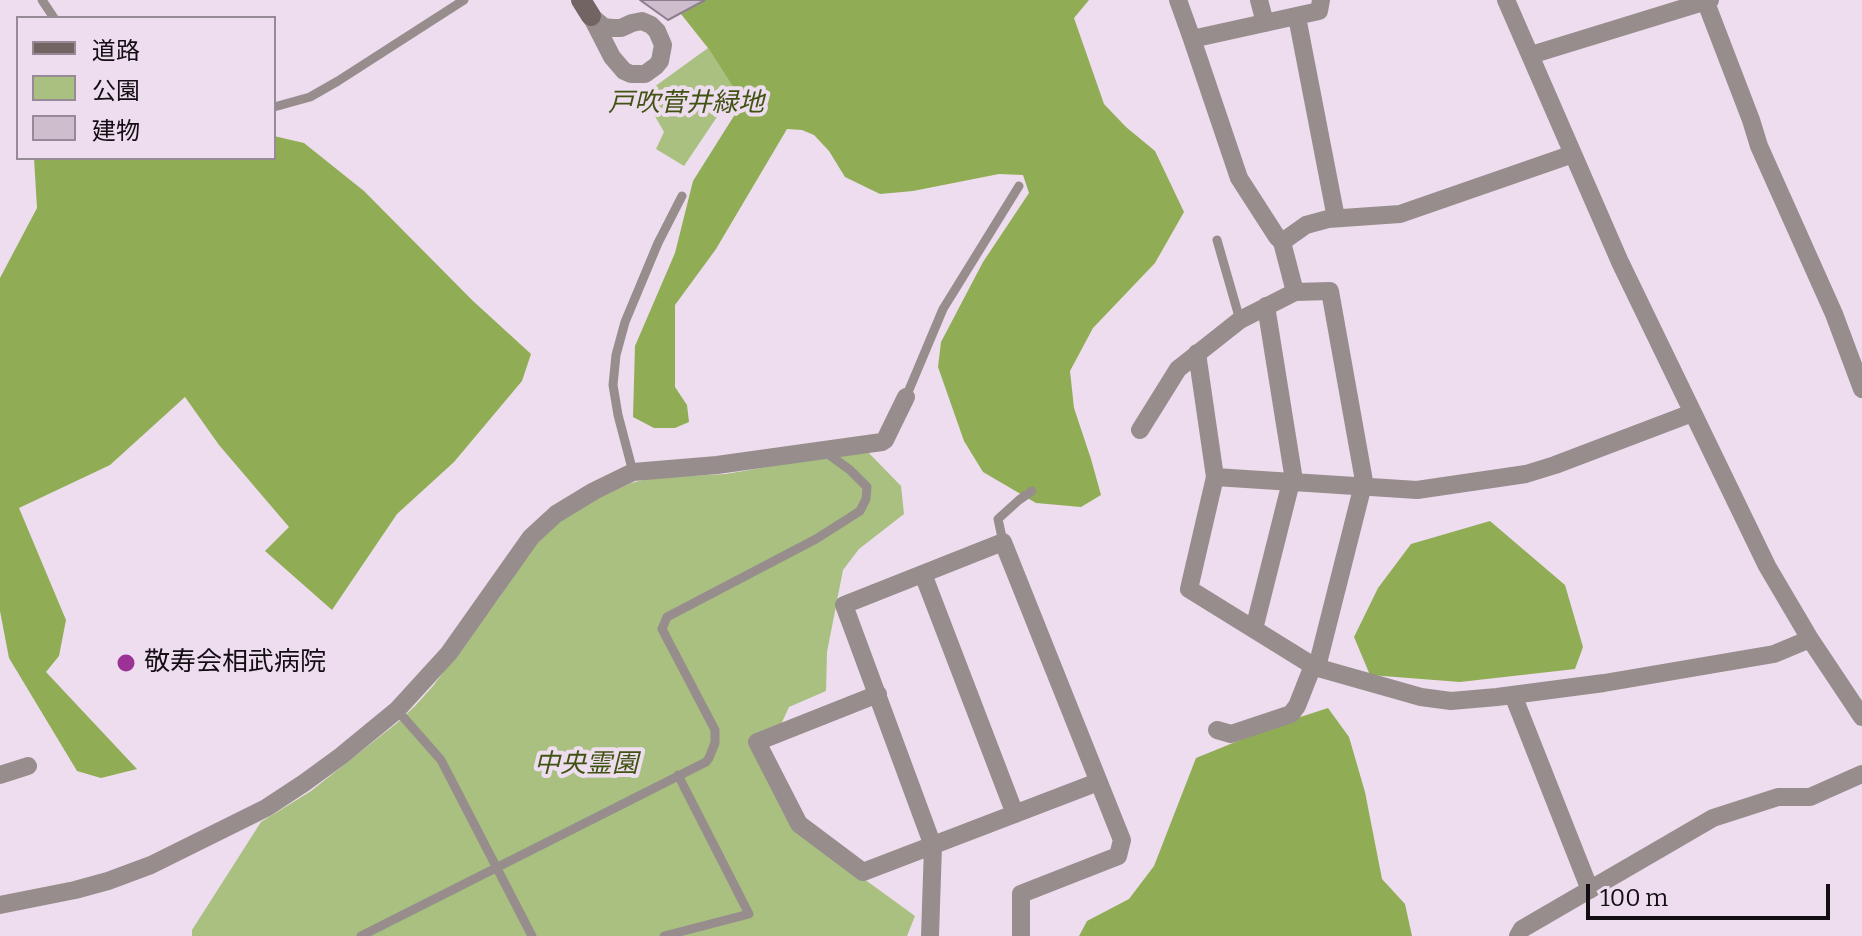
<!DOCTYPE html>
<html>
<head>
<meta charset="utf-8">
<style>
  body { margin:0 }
  #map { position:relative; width:1862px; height:936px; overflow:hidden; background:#edddee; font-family:Bitter,"Noto Sans JP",serif }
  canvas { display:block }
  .legend { position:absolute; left:16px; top:16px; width:260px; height:144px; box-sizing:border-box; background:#edddee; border:2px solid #968a97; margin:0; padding:10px 14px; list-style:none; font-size:24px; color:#140e14 }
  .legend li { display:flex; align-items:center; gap:16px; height:40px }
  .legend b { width:40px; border:2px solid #968a97 }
  .scale { position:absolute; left:1586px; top:884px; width:244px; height:36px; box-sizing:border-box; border:4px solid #140e14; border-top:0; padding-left:10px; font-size:24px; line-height:28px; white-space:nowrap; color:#140e14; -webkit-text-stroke:6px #edddee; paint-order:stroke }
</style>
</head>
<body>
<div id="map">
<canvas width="1862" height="936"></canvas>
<ul class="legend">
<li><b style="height:10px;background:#736464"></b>道路</li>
<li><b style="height:22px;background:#a9c081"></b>公園</li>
<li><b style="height:22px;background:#cdbdcd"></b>建物</li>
</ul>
<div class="scale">100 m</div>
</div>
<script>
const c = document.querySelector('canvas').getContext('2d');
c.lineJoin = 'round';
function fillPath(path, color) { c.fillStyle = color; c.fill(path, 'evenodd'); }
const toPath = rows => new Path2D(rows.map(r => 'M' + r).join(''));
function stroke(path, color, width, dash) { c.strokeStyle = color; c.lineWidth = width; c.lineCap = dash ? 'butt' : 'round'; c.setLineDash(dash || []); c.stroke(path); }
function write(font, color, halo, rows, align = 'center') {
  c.font = font + ' Bitter,"Noto Sans JP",serif'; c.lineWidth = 8; c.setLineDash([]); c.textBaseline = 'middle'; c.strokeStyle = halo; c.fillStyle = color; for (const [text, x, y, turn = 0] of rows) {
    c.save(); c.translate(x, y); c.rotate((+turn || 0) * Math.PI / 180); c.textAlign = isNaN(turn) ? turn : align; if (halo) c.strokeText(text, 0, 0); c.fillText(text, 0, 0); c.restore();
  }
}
const green = toPath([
  [708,48,735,90,684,166,656,149,664,132,643,95],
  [866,450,901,486,904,514,859,549,843,570,827,652,826,691,789,707,778,731,754,739,794,828,915,916,907,936,192,936,192,930,261,822,311,791,397,723,415,706,433,686,499,598,535,543,562,519,592,501,631,483,651,478,726,474]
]);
const forest = toPath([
  [705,0,1089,0,1074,18,1104,104,1126,127,1155,151,1184,212,1155,263,1093,328,1070,371,1074,408,1091,459,1101,495,1081,507,1036,503,983,472,964,441,938,367,941,342,983,262,1029,193,1023,175,999,174,913,191,880,194,845,177,829,151,814,135,802,130,787,129,716,249,675,305,675,387,687,405,689,422,675,428,654,428,633,417,635,346,675,253,693,181,749,92,735,90,708,48,681,14],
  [274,136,304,143,364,191,472,300,531,354,522,381,454,462,397,514,332,610,265,551,289,527,219,445,185,397,110,465,19,508,66,620,59,656,46,672,137,769,101,778,77,771,9,658,0,611,0,278,37,208,34,158,274,158],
  [1490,521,1565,585,1583,647,1575,669,1460,682,1370,675,1354,637,1378,588,1411,544],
  [1328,708,1349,737,1365,792,1382,879,1405,904,1412,936,1079,936,1087,921,1129,899,1154,866,1196,758,1282,723]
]);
const building = toPath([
  [640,0,705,0,668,20,640,0]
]);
const lane = toPath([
  [42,0,54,18],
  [274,107,310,97,338,81,464,0],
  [1217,240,1240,320],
  [906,397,943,309,1019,186],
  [633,472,618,415,613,385,616,355,625,322,658,243,682,196],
  [1003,542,998,519,1019,500,1032,491],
  [397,710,441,760,532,936],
  [361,936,706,762,709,758,715,743,715,730,662,629,667,617,816,539,860,511,866,499,867,487,850,470,824,451],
  [664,936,749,914,678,775]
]);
const street = toPath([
  [1178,0,1192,39],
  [1259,0,1265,23],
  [1506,0,1620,262,1767,566,1810,639,1862,717],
  [1705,0,1751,120,1759,146,1834,314,1862,389],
  [591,16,604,27,612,28,621,28,632,23,642,21,651,25,657,31,663,45,660,61,656,66,645,74,631,74,624,71,612,57,591,16],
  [1297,17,1336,218],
  [1531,55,1710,0],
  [1282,242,1306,225,1328,219,1400,214,1573,154],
  [1197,353,1215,477],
  [1692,413,1555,465,1526,474,1417,490,1215,477,1189,589,1315,667,1421,697,1451,701,1497,697,1604,683,1774,654,1810,639],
  [1140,430,1178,369,1240,320,1295,292],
  [923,574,1015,814],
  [1254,629,1293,474,1266,306],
  [878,694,757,742,799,824,863,872,1098,782],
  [1513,695,1590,890],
  [1217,730,1231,734,1291,714,1297,706,1310,673,1318,663,1364,481,1330,291,1295,292,1282,242,1277,237,1239,178,1192,39,1319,11,1321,0],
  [0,775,28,766],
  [0,905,75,890,108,881,151,865,266,808,304,783,341,756,397,710,449,653,531,537,556,514,594,491,633,472,717,465,882,442,885,440,906,397],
  [930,936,933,846,844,605,1003,542,1122,840,1118,856,1021,894,1021,936],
  [1518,936,1522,929,1713,818,1778,797,1810,797,1862,774]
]);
const secondary = toPath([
  [581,0,591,16]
]);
const markers = [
  [126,663,10,"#9b3397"]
];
const parkNames = [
  ["戸吹菅井緑地",686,104],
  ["中央霊園",586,765]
];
const poiNames = [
  ["敬寿会相武病院",144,663]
];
fillPath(green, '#a9c081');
fillPath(forest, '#90ad55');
fillPath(building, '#cdbdcd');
stroke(building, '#8d7f8e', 2);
stroke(lane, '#988d8d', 9);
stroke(street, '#988d8d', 18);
stroke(secondary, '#736464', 20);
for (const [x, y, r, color] of markers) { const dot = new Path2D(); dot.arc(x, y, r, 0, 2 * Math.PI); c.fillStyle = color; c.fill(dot); stroke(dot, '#edddee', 3); }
write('italic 26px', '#405313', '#edddee', parkNames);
write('26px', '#140e14', '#edddee', poiNames, 'left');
</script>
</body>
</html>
